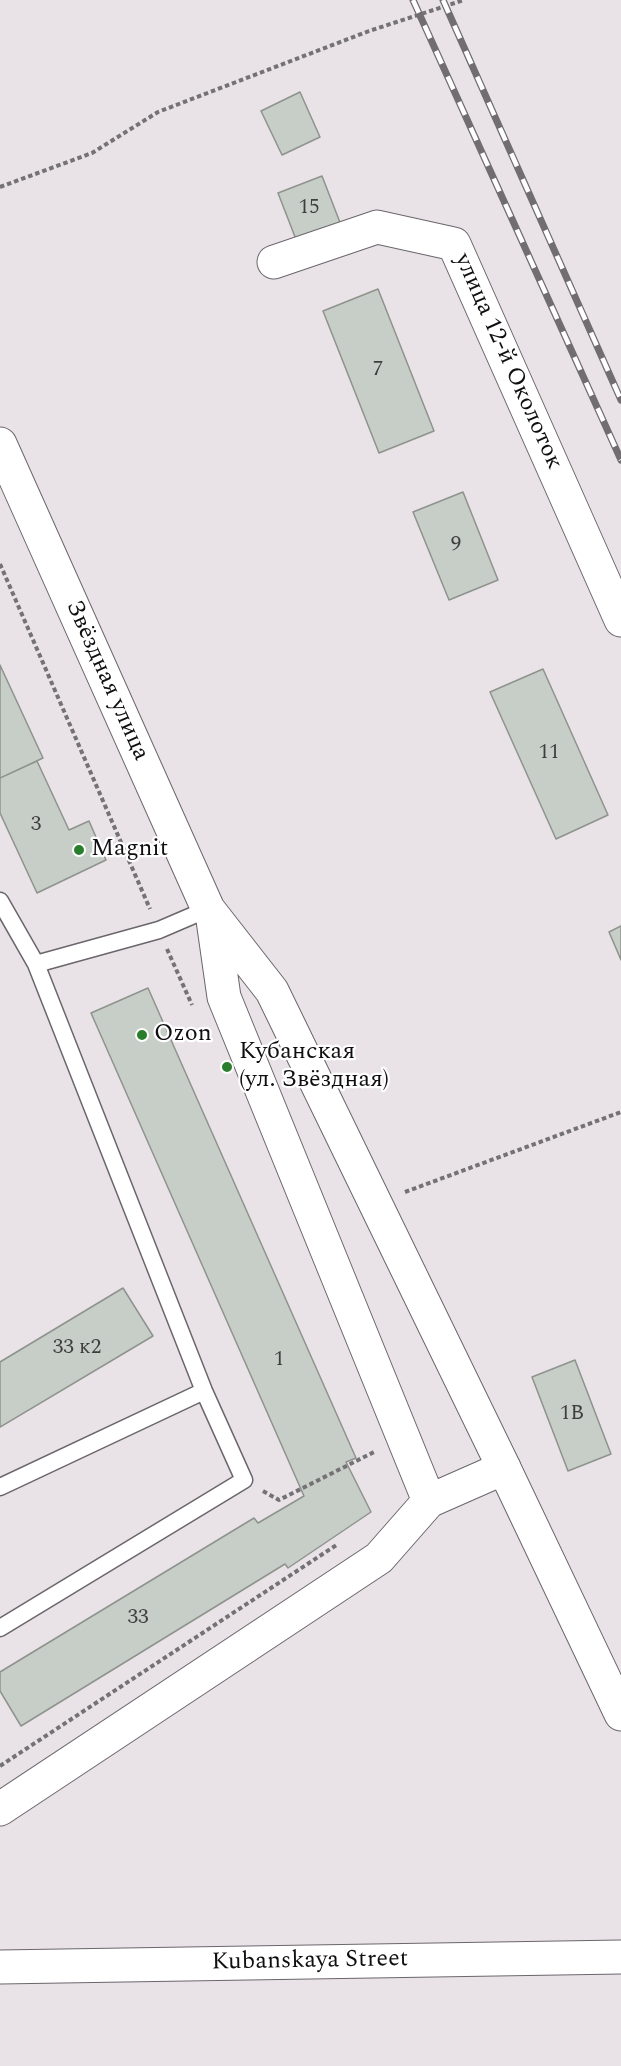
<!DOCTYPE html>
<html>
<head>
<meta charset="utf-8">
<style>
  body { margin:0 }
  canvas { display:block; background:#e9e3e8 }
</style>
</head>
<body>
<canvas width="621" height="2066"></canvas>
<script>
const c = document.querySelector('canvas').getContext('2d');
c.lineJoin = 'round';
function fillPath(path, color) { c.fillStyle = color; c.fill(path, 'evenodd'); }
const toPath = rows => new Path2D(rows.map(r => 'M' + r).join(''));
function stroke(path, color, width, dash) { c.strokeStyle = color; c.lineWidth = width; c.lineCap = dash ? 'butt' : 'round'; c.setLineDash(dash || []); c.stroke(path); }
function write(font, color, halo, rows, align = 'center') {
  c.font = font + ' Spectral,serif'; c.lineWidth = 4.5; c.setLineDash([]); c.textBaseline = 'middle'; c.strokeStyle = halo; c.fillStyle = color; for (const [text, x, y, turn = 0] of rows) {
    c.save(); c.translate(x, y); c.rotate((+turn || 0) * Math.PI / 180); c.textAlign = isNaN(turn) ? turn : align; if (halo) c.strokeText(text, 0, 0); c.fillText(text, 0, 0); c.restore();
  }
}
const building = toPath([
  [300,92,320,137,282,155,261,111,300,92],
  [322,176,341,225,297,242,278,193,322,176],
  [378,289,434,431,379,453,323,311,378,289],
  [463,492,498,580,449,600,413,512,463,492],
  [0,665,43,758,0,778,0,665],
  [543,669,608,815,556,839,490,692,543,669],
  [37,761,69,830,89,821,106,860,37,893,0,813,0,778,37,761],
  [621,926,621,960,609,932,621,926],
  [148,988,356,1458,346,1462,371,1512,288,1568,285,1564,21,1726,0,1691,0,1672,254,1518,258,1523,304,1496,91,1013,148,988],
  [123,1288,153,1336,0,1427,0,1362,123,1288],
  [575,1360,611,1454,568,1471,532,1377,575,1360]
]);
const path = toPath([
  [0,187,92,153,158,112,369,31,464,0],
  [0,564,150,909],
  [167,949,192,1005],
  [405,1192,621,1112],
  [263,1491,279,1500,376,1451],
  [0,1766,338,1544]
]);
const service = toPath([
  [0,901,36,964],
  [0,1487,204,1391],
  [0,1628,244,1480,204,1391,36,964,159,930,208,909]
]);
const minor = toPath([
  [274,262,377,227,454,244,621,620],
  [504,1468,621,1714]
]);
const secondary = toPath([
  [0,444,208,909,272,991,504,1468,429,1501,379,1558,0,1809],
  [213,920,224,997,429,1501],
  [0,1967,621,1957]
]);
const rail = toPath([
  [413,0,621,460],
  [443,0,621,400]
]);
const markers = [
  [79,850,6,"#297e2b"],
  [142,1035,6,"#297e2b"],
  [227,1067,6,"#297e2b"]
];
const numberNames = [
  ["15",309,209],
  ["7",378,371],
  ["9",456,546],
  ["11",549,754],
  ["3",36,826],
  ["33 к2",77,1349],
  ["1",279,1361],
  ["1В",572,1415],
  ["33",138,1619]
];
const streetNames = [
  ["улица 12-й Околоток",507,362,66],
  ["Звёздная улица",106,681,66],
  ["Kubanskaya Street",310,1962,-1]
];
const poiNames = [
  ["Magnit",91,850],
  ["Ozon",154,1035],
  ["Кубанская",239,1053],
  ["(ул. Звёздная)",239,1081]
];
fillPath(building, '#c7cdc7');
stroke(building, '#8e938d', 1.5);
stroke(service, '#6b666b', 19);
stroke(minor, '#6b666b', 35);
stroke(secondary, '#6b666b', 35);
stroke(path, '#757275', 4, [4.5, 3]);
stroke(service, '#fff', 16);
stroke(minor, '#fff', 33);
stroke(secondary, '#fff', 33);
stroke(rail, '#716d70', 7);
stroke(rail, '#fff', 4.5, [14]);
for (const [x, y, r, color] of markers) { const dot = new Path2D(); dot.arc(x, y, r, 0, 2 * Math.PI); c.fillStyle = color; c.fill(dot); stroke(dot, '#fff', 2); }
write('21px', '#3e3e3e', null, numberNames);
write('24px', '#100e10', '#fff', streetNames);
write('24px', '#100e10', '#fff', poiNames, 'left');
</script>
</body>
</html>
